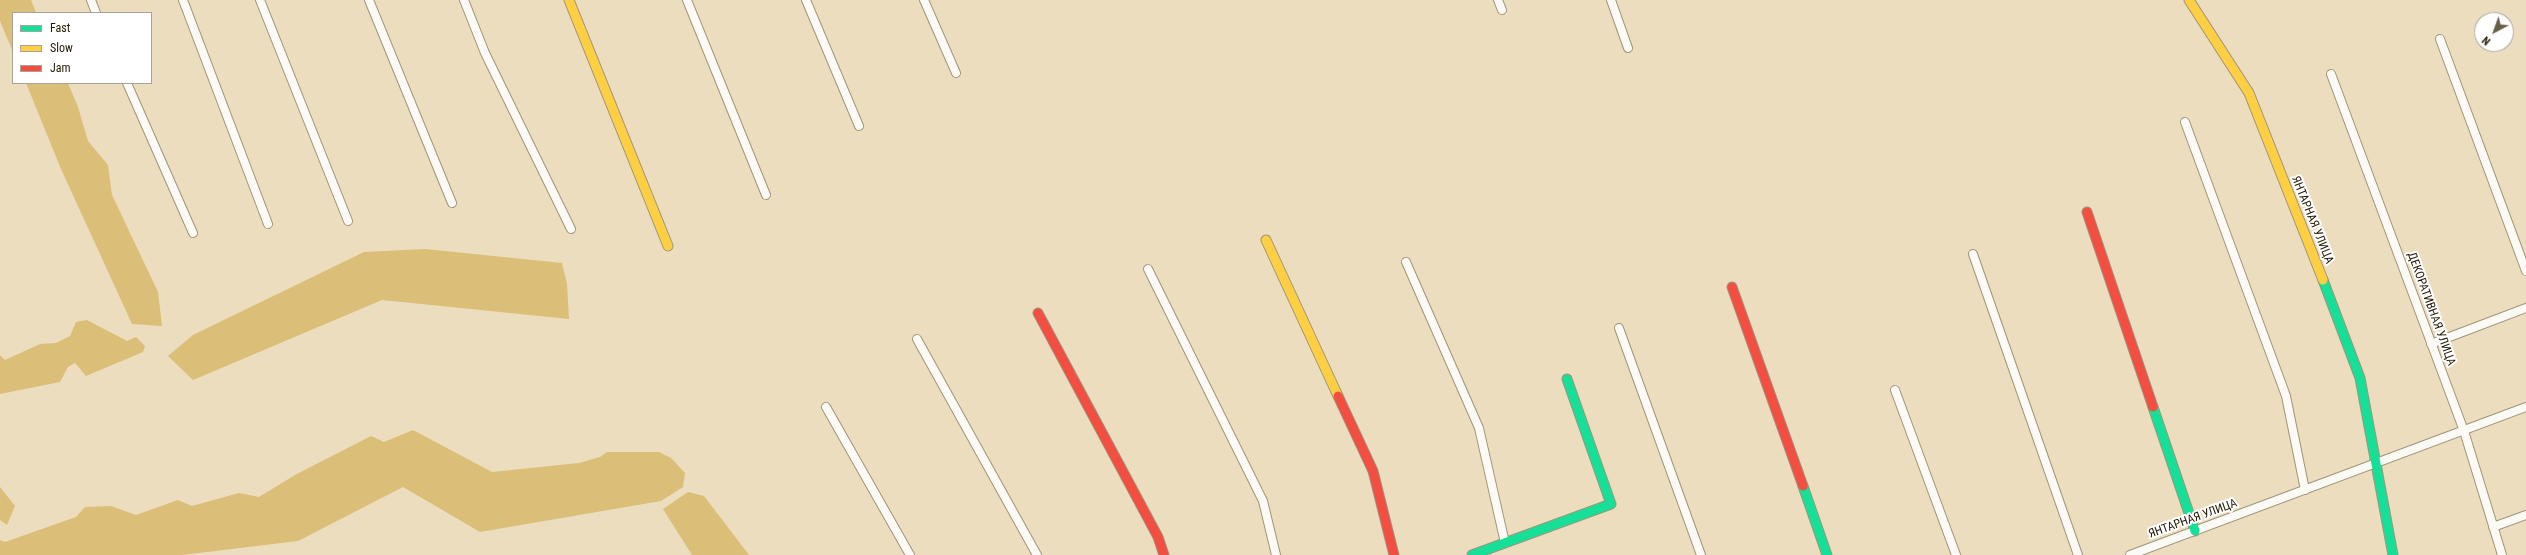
<!DOCTYPE html>
<html>
<head>
<meta charset="utf-8">
<style>
  body { margin:0 }
  #map { position:relative; width:2526px; height:555px; overflow:hidden; background:#ebddbe; font-family:"Roboto Condensed",sans-serif }
  canvas { display:block }
  .legend { position:absolute; left:12px; top:12px; width:140px; height:72px; box-sizing:border-box; background:#fff; border:1px solid #a7a39b; margin:0; padding:5px 7px; list-style:none; font-size:12px; color:#231a04 }
  .legend li { display:flex; align-items:center; gap:8px; height:20px }
  .legend b { width:20px; border:1px solid #a7a39b }
  .north { position:absolute; left:2474px; top:12px; width:40px; height:40px; box-sizing:border-box; background:#fff; border:1px solid #a7a39b; border-radius:50%; rotate:221deg; font-size:11px; font-weight:700; line-height:16px; text-align:center; color:#231a04 }
  .north::after { content:''; display:block; margin:auto; width:14px; height:18px; background:#695e45; clip-path:polygon(50% 0,100% 100%,50% 72%,0 100%) }
</style>
</head>
<body>
<div id="map">
<canvas width="2526" height="555"></canvas>
<ul class="legend">
<li><b style="height:5px;background:#16e098"></b>Fast</li>
<li><b style="height:5px;background:#ffcf43"></b>Slow</li>
<li><b style="height:5px;background:#f24e42"></b>Jam</li>
</ul>
<div class="north">N</div>
</div>
<script>
const c = document.querySelector('canvas').getContext('2d');
c.lineJoin = 'round';
function fillPath(path, color) { c.fillStyle = color; c.fill(path, 'evenodd'); }
const toPath = rows => new Path2D(rows.map(r => 'M' + r).join(''));
function stroke(path, color, width, dash) { c.strokeStyle = color; c.lineWidth = width; c.lineCap = dash ? 'butt' : 'round'; c.setLineDash(dash || []); c.stroke(path); }
function write(font, color, halo, rows, align = 'center') {
  c.font = font + ' "Roboto Condensed",sans-serif'; c.lineWidth = 4; c.setLineDash([]); c.textBaseline = 'middle'; c.strokeStyle = halo; c.fillStyle = color; for (const [text, x, y, turn = 0] of rows) {
    c.save(); c.translate(x, y); c.rotate((+turn || 0) * Math.PI / 180); c.textAlign = isNaN(turn) ? turn : align; if (halo) c.strokeText(text, 0, 0); c.fillText(text, 0, 0); c.restore();
  }
}
const forest = toPath([
  [0,0,31,0,36,13,13,13,13,52,0,21],
  [26,83,68,83,78,107,88,141,108,165,112,195,158,292,162,326,132,324,61,169],
  [425,249,562,263,567,284,569,319,382,300,193,380,168,356,193,335,364,252],
  [87,320,127,341,136,337,145,346,143,352,86,376,75,363,68,367,60,382,0,394,0,355,5,360,40,344,56,343,70,336,76,322],
  [413,430,492,472,579,463,600,457,607,452,659,452,671,458,685,473,683,487,661,501,480,532,403,487,298,541,182,555,0,555,0,540,5,542,76,517,85,507,111,506,136,515,178,500,192,506,239,493,259,497,295,475,371,436,384,442],
  [0,487,15,506,7,525,0,520],
  [688,492,704,496,749,555,692,555,663,509]
]);
const street = toPath([
  [91,0,96,13],
  [183,0,268,224],
  [260,0,348,221],
  [369,0,452,203],
  [464,0,485,53,571,229],
  [687,0,766,195],
  [806,0,859,126],
  [924,0,956,73],
  [1498,0,1502,10],
  [1611,0,1628,48],
  [2440,39,2526,271],
  [2331,74,2464,431,2502,555],
  [127,83,193,233],
  [2185,122,2286,396,2305,490],
  [1973,254,2078,555],
  [1406,262,1479,428,1505,543],
  [1148,269,1263,501,1276,555],
  [1619,328,1701,555],
  [917,339,1037,555],
  [2431,344,2526,308],
  [1895,390,1956,555],
  [826,407,910,555],
  [2493,527,2526,515],
  [2130,555,2526,407]
]);
const fast = toPath([
  [2323,280,2360,378,2393,555],
  [2153,407,2195,531],
  [1803,486,1827,555],
  [1472,555,1611,504,1567,379]
]);
const slow = toPath([
  [569,0,668,246],
  [2189,0,2249,93,2323,280],
  [1266,240,1338,396]
]);
const jam = toPath([
  [2087,212,2153,407],
  [1732,287,1803,486],
  [1038,313,1158,537,1164,555],
  [1338,396,1373,471,1394,555]
]);
const streetNames = [
  ["ЯНТАРНАЯ УЛИЦА",2312,220,68],
  ["ДЕКОРАТИВНАЯ УЛИЦА",2431,309,70],
  ["ЯНТАРНАЯ УЛИЦА",2193,519,-20]
];
fillPath(forest, '#dbbe77');
stroke(street, '#9f947b', 10);
stroke(fast, '#9f947b', 11);
stroke(slow, '#9f947b', 11);
stroke(jam, '#9f947b', 11);
stroke(street, '#fcfaf5', 8);
stroke(fast, '#16e098', 9);
stroke(slow, '#ffcf43', 9);
stroke(jam, '#f24e42', 9);
write('12px', '#231a04', '#fff', streetNames);
</script>
</body>
</html>
